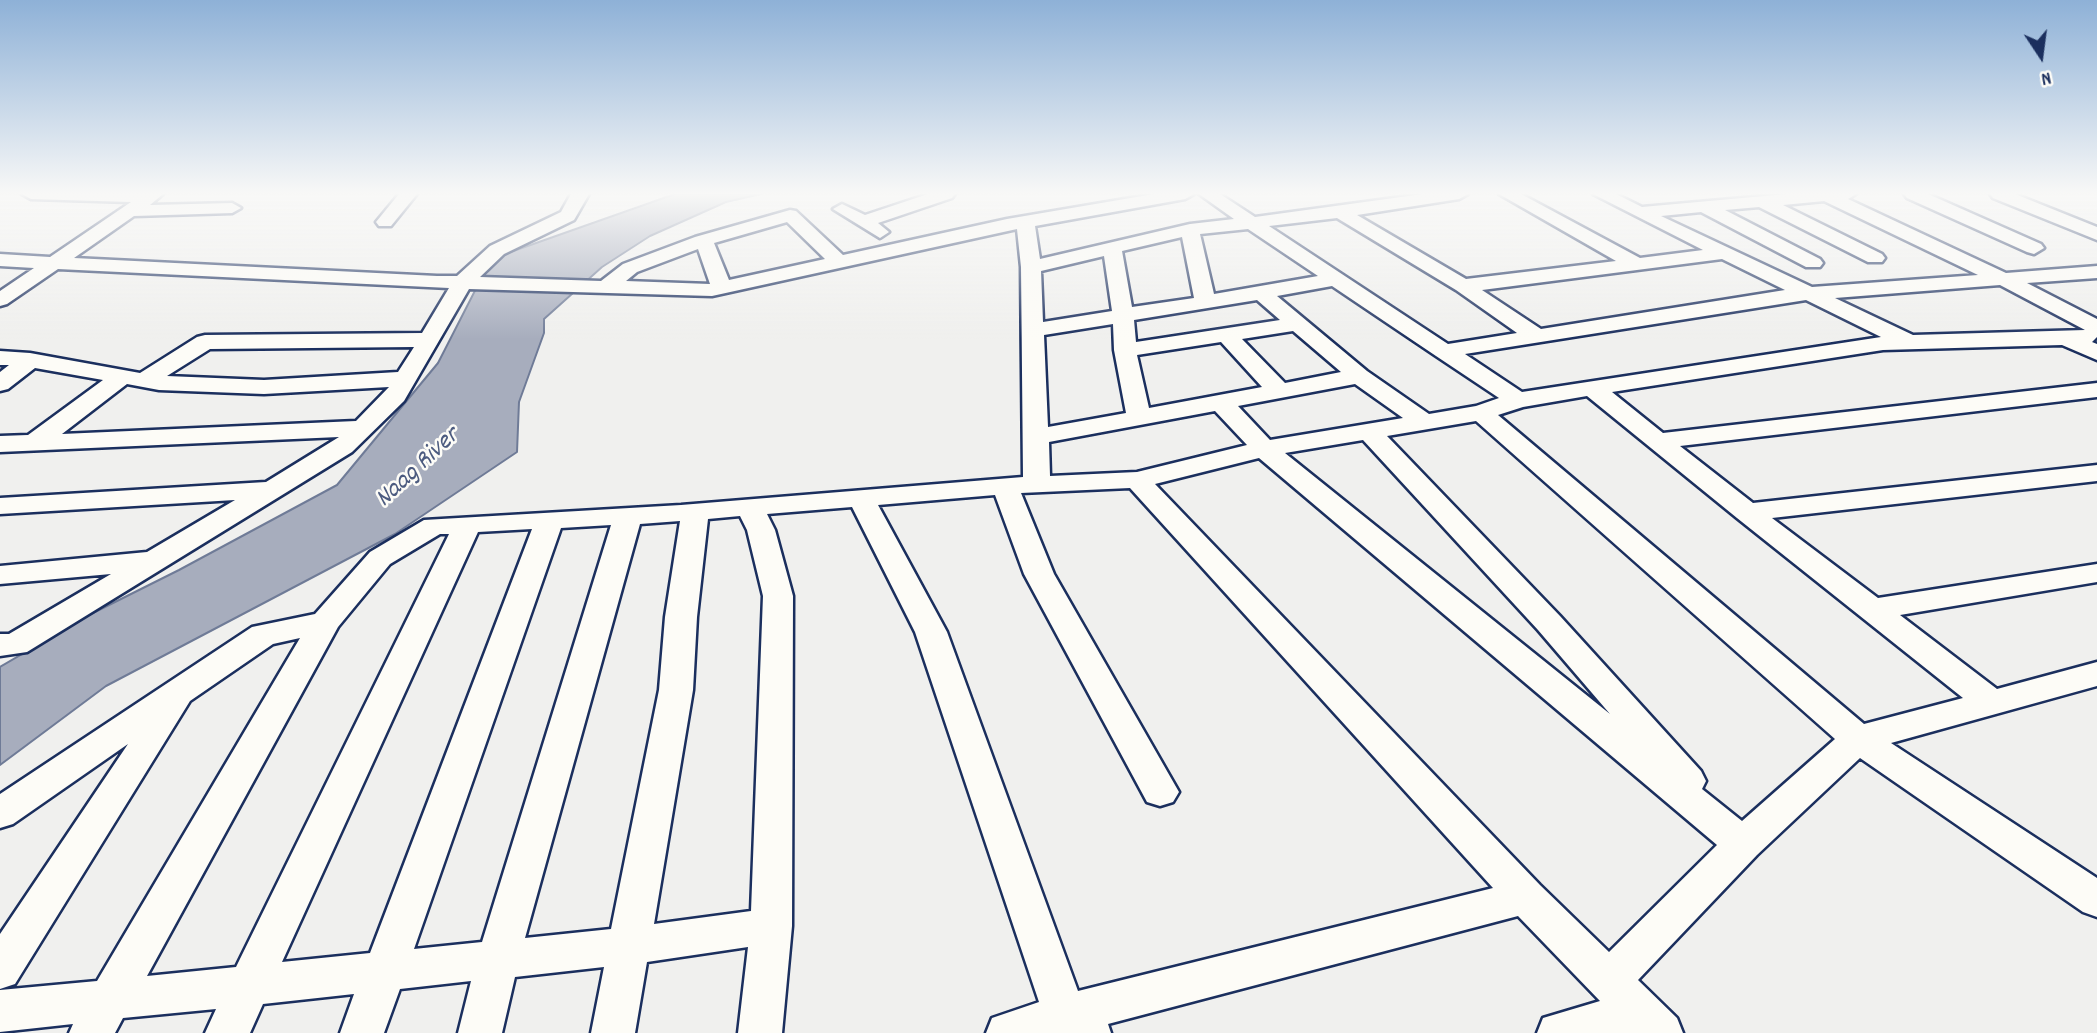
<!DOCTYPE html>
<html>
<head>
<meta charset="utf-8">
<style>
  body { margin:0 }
  #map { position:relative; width:2097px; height:1033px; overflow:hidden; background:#f0f0ee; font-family:Dekko,sans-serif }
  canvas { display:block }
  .north { position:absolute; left:2006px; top:21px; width:70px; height:70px; -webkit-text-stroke:5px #fdfcf7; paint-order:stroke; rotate:167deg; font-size:19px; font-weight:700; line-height:28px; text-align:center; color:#1b2f5e }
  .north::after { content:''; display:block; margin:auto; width:24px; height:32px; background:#1b2f5e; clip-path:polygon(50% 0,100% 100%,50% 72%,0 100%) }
</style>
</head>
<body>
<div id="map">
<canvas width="2097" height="1033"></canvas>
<div class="north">N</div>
</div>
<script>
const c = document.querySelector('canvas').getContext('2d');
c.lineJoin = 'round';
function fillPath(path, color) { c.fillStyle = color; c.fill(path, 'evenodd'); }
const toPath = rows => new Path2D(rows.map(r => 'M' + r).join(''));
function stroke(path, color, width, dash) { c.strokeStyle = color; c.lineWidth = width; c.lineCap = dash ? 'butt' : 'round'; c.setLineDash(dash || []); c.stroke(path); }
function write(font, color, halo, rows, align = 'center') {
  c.font = font + ' Dekko,sans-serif'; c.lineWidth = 5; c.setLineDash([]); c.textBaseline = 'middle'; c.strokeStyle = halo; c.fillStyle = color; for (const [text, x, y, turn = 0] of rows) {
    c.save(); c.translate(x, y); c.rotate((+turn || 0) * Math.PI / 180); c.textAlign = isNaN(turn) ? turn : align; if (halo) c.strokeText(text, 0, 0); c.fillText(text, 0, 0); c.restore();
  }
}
const water = toPath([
  [675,194,761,194,726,202,650,236,602,267,544,319,544,333,519,402,517,452,395,534,106,686,0,765,0,667,89,615,179,570,337,485,438,363,483,275,502,255,675,194]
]);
const minor = toPath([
  [22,194,163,194,150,205,232,203,241,208,232,213,134,216,74,258,437,276,457,276,490,246,561,212,571,194,589,194,574,220,504,254,480,277,601,281,623,264,695,237,790,210,796,211,843,255,1007,219,1154,194,1194,194,1185,199,1035,226,1040,259,1190,224,1234,219,1199,194,1220,194,1255,217,1423,194,1468,194,1459,199,1357,215,1466,279,1616,261,1499,194,1521,194,1640,258,1703,250,1593,194,1616,194,1642,207,1787,194,1856,194,1848,199,2006,273,2097,266,2097,278,2027,283,2097,319,2097,337,2092,342,2097,344,2097,360,2062,345,1883,350,1612,392,1663,433,2097,383,2097,397,1680,446,1753,503,2097,465,2097,481,1772,518,1878,598,2097,564,2097,582,1900,615,1997,689,2097,662,2097,686,1891,743,2097,878,2097,917,2083,912,1860,758,1757,855,1638,980,1677,1018,1683,1033,1537,1033,1543,1018,1600,1001,1518,916,1108,1024,1111,1033,986,1033,992,1018,1039,1002,915,632,852,507,767,514,775,530,793,596,792,926,782,1033,738,1033,748,947,647,962,635,1033,591,1033,604,967,515,977,502,1033,458,1033,471,981,400,989,384,1033,340,1033,354,994,263,1004,250,1033,205,1033,216,1009,123,1018,115,1033,69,1033,73,1024,0,1032,0,990,97,981,300,638,273,644,190,701,15,984,0,989,0,934,128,744,13,824,0,828,0,794,252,627,315,614,370,552,424,520,681,505,1023,477,1021,267,1017,229,712,296,469,289,404,401,352,452,27,652,0,656,0,634,9,634,111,574,0,584,0,566,147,552,235,500,0,514,0,498,266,482,339,437,0,452,0,436,28,435,103,380,35,368,8,389,0,391,0,372,9,365,0,365,0,351,30,353,140,373,197,337,205,335,422,333,449,288,58,269,7,304,0,306,0,291,34,268,0,266,0,254,50,257,131,202,31,199,22,194],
  [1824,201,1978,275,1812,287,1661,216,1701,212,1806,267,1820,267,1823,263,1820,259,1725,210,1759,207,1868,262,1882,262,1885,258,1882,254,1783,205,1824,201],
  [1337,218,1456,290,1517,333,1448,344,1269,226,1337,218],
  [787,222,825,259,729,280,714,243,787,222],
  [1248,229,1318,276,1214,294,1200,234,1248,229],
  [1182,237,1194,298,1132,307,1122,251,1182,237],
  [698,249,710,284,626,281,637,272,698,249],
  [1104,256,1112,311,1043,322,1041,271,1104,256],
  [1722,259,1785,290,1541,329,1482,290,1722,259],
  [2000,285,2085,330,1913,335,1835,298,2000,285],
  [1332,286,1436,356,1499,398,1476,406,1429,414,1367,371,1277,296,1332,286],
  [1257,300,1280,320,1136,342,1134,320,1257,300],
  [1806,300,1881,337,1522,392,1465,354,1806,300],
  [1113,324,1114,350,1126,413,1048,427,1044,335,1113,324],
  [1293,331,1341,372,1285,383,1242,339,1293,331],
  [1221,342,1262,387,1149,408,1137,355,1221,342],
  [414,347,398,372,264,380,167,376,210,349,414,347],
  [127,384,159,390,264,394,389,387,356,421,62,434,127,384],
  [1355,384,1403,418,1270,440,1238,406,1355,384],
  [1587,396,1737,518,1963,698,1864,724,1498,415,1523,407,1587,396],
  [1215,411,1247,445,1137,472,1050,476,1049,442,1215,411],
  [1476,421,1835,739,1742,821,1702,789,1706,781,1701,771,1560,616,1387,436,1476,421],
  [1363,440,1538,630,1610,714,1285,453,1363,440],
  [1259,458,1717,845,1609,952,1540,885,1155,484,1259,458],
  [1130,488,1493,888,1078,991,947,632,878,505,995,495,1024,574,1147,802,1160,806,1173,802,1179,792,1054,574,1021,493,1130,488],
  [740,516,747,530,763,596,751,911,654,924,693,690,697,617,708,519,740,516],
  [680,521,665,617,659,690,611,929,525,938,640,524,680,521],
  [611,525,482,942,414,949,561,528,611,525],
  [532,529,370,953,282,962,478,532,532,529],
  [440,534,449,534,236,967,147,976,338,627,390,564,440,534],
  [399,194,417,194,391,226,379,226,376,222,399,194],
  [928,194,955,194,952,198,878,223,889,232,880,238,833,209,842,204,865,215,928,194],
  [1904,194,1928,194,2041,244,2044,248,2034,254,2027,252,1907,198,1904,194],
  [1990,194,2015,194,2097,227,2097,240,1993,198,1990,194]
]);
const waterNames = [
  ["Naag River",419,469,-43]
];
fillPath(water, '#a7adbd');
stroke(water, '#6f7b97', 2);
stroke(minor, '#1b2f5e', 5);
fillPath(minor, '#fdfcf7');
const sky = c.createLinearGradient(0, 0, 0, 339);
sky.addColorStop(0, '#8eb1d7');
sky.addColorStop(0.57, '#f8f8f7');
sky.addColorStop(1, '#f8f8f700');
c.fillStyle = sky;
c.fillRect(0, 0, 2097, 339);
write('italic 26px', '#4c5b7f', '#fdfcf7', waterNames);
</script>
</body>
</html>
